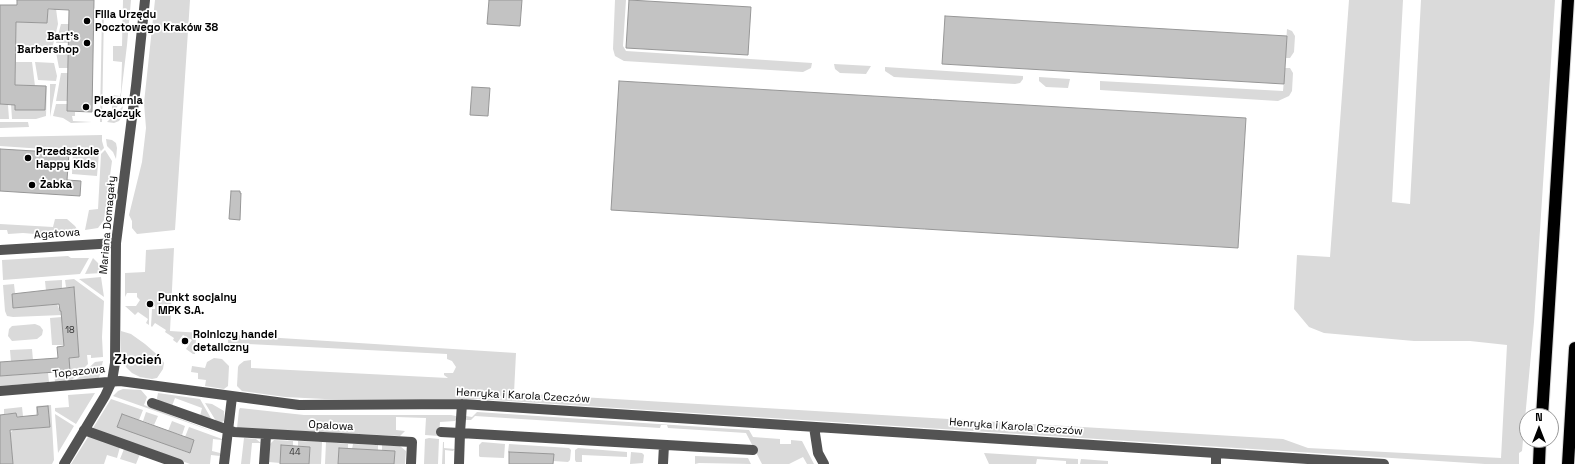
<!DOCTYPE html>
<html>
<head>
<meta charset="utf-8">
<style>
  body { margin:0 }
  #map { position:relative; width:1575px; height:464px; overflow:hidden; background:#fff; font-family:"Space Grotesk",sans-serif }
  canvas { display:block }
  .north { position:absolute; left:1519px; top:408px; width:40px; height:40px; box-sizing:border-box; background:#fff; border:1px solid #999; border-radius:50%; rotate:0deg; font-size:11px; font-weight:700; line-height:16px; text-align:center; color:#000 }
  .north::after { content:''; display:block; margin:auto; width:14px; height:18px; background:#000; clip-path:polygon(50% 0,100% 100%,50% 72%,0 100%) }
</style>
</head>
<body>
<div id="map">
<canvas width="1575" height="464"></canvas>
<div class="north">N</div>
</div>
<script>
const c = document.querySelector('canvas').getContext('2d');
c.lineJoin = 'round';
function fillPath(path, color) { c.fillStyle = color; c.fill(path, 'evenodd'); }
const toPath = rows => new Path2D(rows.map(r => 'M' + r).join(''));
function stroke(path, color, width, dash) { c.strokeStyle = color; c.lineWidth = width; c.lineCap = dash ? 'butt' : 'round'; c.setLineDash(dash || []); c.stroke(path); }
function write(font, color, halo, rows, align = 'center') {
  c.font = font + ' "Space Grotesk",sans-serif'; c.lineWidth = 3.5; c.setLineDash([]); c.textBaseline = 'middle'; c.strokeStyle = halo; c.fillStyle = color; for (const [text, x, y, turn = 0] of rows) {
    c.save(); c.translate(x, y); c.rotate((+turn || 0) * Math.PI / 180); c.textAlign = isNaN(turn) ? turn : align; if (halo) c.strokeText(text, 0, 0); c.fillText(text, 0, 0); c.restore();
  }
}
const green = toPath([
  [123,0,131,0,127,45,121,95,120,102,117,107,112,112,112,95,120,96,121,92,122,62,113,61,113,46,122,46],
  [155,0,190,0,175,230,137,234,132,228,132,221,129,215,142,162,146,128,144,103],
  [615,0,626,0,623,46,626,51,812,63,811,68,803,72,624,61,615,56,613,49],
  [1349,0,1403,0,1392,202,1410,204,1421,0,1555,0,1534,322,1522,451,1519,453,1519,464,1485,464,477,399,325,399,285,397,242,391,237,386,238,367,239,365,244,361,251,360,251,368,448,378,444,375,444,373,453,373,456,367,452,361,447,359,447,354,228,343,228,338,196,337,195,354,193,354,186,349,192,340,183,335,177,343,173,340,174,338,165,332,166,330,155,323,152,327,151,326,152,309,155,309,155,306,149,306,149,325,146,323,148,319,138,312,135,315,125,306,136,306,140,300,137,297,137,293,127,293,125,297,125,273,145,272,146,250,174,248,170,331,516,353,514,393,1283,439,1308,448,1501,458,1507,345,1470,341,1414,341,1324,333,1309,327,1294,309,1297,255,1330,257],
  [55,1,58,24,52,49,16,48,16,22,47,23,48,10,54,10],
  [102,11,104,11,102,122,100,122],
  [61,24,69,24,69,43,56,43],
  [1287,29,1292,31,1295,36,1294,52,1290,58,1285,58],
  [55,47,69,47,68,68,59,68],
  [16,62,32,62,35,86,15,85],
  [35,62,54,63,57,76,56,81,38,80],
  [834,64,871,66,866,74,840,73,835,69],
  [885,67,1023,76,1023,79,1020,83,1015,84,894,77,885,71],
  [1285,68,1290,68,1293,73,1292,91,1289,96,1278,101,1100,90,1100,81,1283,91],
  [61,73,68,73,68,101,56,101],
  [1039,77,1070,79,1068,88,1046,87,1039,81],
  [50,84,56,84,50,117],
  [46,86,47,86,46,116,36,119,12,119,11,104,15,104,15,110,45,110],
  [0,104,8,105,9,119,0,119],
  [56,104,68,104,68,111,75,112,75,116,72,116,73,121,92,122,71,123,63,118,53,116],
  [123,106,121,118,119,121,114,123,107,122],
  [0,122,28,122,29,127,0,128],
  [102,135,102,141,104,148,99,153,97,176,72,174,73,151,0,146,0,137],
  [106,139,112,140,116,143,117,148,116,159,113,152,107,146],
  [105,150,112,161,104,220,98,228,85,230,89,210,98,209,101,154],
  [55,219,67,219,75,226,77,229,77,232,69,235,60,236,23,233,8,234,7,230,0,230,0,224,53,227],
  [68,256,71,258,89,258,80,274,3,280,2,260],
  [93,258,98,263,102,273,85,274],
  [101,277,104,297,79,279],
  [74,279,104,301,102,337,103,357,91,358,91,355,87,355,88,364,72,380,55,382,54,372,69,358,79,357,73,287,66,287,65,280],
  [62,280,62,288,46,291,45,281],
  [14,284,15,293,12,294,13,308,57,304,60,311,61,311,62,315,13,317,7,316,5,311,3,285],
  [62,317,64,345,52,345,50,318],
  [35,324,40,326,43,330,42,335,37,339,12,341,8,336,9,329,12,326],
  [121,331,131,334,145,344,161,358,164,363,163,369,157,378,152,379,140,377,132,373,126,367,121,355],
  [32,349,33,360,11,362,10,350],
  [214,358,222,359,229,366,228,386,224,389,205,386,206,380,198,379,198,373,191,372,192,366,205,368,207,362],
  [103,361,99,378,76,380,95,362],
  [48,373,49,382,0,386,0,376],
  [123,389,141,390,147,397,144,405,220,434,113,396,118,391],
  [95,393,76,424,55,411,55,408,69,407,68,395],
  [158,393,200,399,212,420,200,416,202,408,175,398,172,406,158,401,157,398],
  [111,399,143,410,139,420,122,414,117,426,189,453,194,440,185,437,189,427,222,439,222,440,213,439,212,451,220,453,220,456,211,455,210,464,190,464,96,430,93,428],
  [205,403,212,404,224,411,224,421,220,423,216,421],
  [51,405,54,460,52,464,13,464,10,433,13,430,49,427,49,414,36,415,36,406],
  [22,407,23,416,17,416,16,413,4,414,4,409],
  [240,408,304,415,451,415,456,416,457,419,455,421,440,422,439,436,425,435,426,418,396,417,396,430,405,431,400,436,237,428,239,410],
  [146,412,158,416,154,425,143,421],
  [477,412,749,430,753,437,780,439,780,444,791,444,791,440,802,441,814,464,807,464,803,457,789,464,762,464,746,433,668,428,667,425,661,425,660,428,475,416,471,420,466,420,466,416,472,417],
  [55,414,74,426,58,453],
  [172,421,185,426,182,435,168,431],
  [88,437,92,437,120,447,117,458,107,455,104,464,71,464],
  [244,438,256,439,261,443,252,443,250,464,241,464],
  [429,438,439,439,438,464,424,464,425,439],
  [274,440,293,441,293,446,280,463,269,462,270,444],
  [298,441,322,442,321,464,309,464,310,447,298,446],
  [326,442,348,444,348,449,339,448,338,464,325,464],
  [443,442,444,442,444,448,455,449,453,451,445,450,445,464,442,464],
  [482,442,505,444,504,458,480,457,479,456,479,445],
  [353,444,378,445,378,450,352,449],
  [509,444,569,448,571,450,570,460,568,462,553,461,553,454,508,452],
  [382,445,400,446,406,451,405,464,394,464,395,451,382,450],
  [578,448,627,452,627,457,582,455,582,462,576,462,575,460,575,450],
  [124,449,140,454,136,464,120,459],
  [631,452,642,453,644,455,643,463,630,464],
  [984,453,1078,459,1078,464,1066,464,1066,461,1037,459,1036,464,989,464],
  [695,456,748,458,751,464,699,463,695,464],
  [1081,459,1108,461,1108,464,1080,464]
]);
const building = toPath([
  [17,0,94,0,92,112,67,111,69,10,48,9,47,23,16,22,15,85,46,86,45,110,15,110,15,105,0,104,0,5,17,5,17,0],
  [489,0,522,0,520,26,487,24,489,0],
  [629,0,751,7,748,55,626,48,629,0],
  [945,16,1287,36,1284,84,942,64,945,16],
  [619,81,1246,118,1238,248,611,210,619,81],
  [472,87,490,88,488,116,470,115,472,87],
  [0,149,69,153,67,180,81,181,80,196,0,191,0,149],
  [231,191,240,191,240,193,241,193,240,220,229,219,231,191],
  [74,287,79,357,69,358,70,371,0,376,0,362,58,358,57,347,64,346,61,311,60,311,59,304,13,308,12,294,74,287],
  [48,406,50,427,10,430,13,464,0,464,0,415,16,413,17,417,38,415,37,407,48,406],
  [122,414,194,440,190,453,117,427,122,414],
  [281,445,310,447,309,464,280,464,281,445],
  [339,448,395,451,394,464,338,464,339,448],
  [509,452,554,454,553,464,509,464,509,452]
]);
const minor = toPath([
  [0,250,116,243],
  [0,391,120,381,299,405,462,404,1216,453],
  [152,403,234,432,412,442,411,464],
  [814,427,818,453,824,464],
  [84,430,179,464],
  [441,432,460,433,462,404],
  [64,464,105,396,112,381,115,363,116,243,136,86,145,0],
  [224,464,232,397],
  [264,464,266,435],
  [459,464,460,433,753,450],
  [663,464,664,445],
  [1216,464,1216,453,1384,464]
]);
const highway = toPath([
  [1542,416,1568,0],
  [1539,464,1540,440],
  [1568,464,1575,348]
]);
const markers = [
  [87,21,4,"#000"],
  [87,43,4,"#000"],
  [86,107,4,"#000"],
  [28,158,4,"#000"],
  [32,185,4,"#000"],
  [150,304,4,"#000"],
  [185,341,4,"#000"]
];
const numberNames = [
  ["18",70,331],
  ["44",295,453]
];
const poiNames = [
  ["Filia Urzędu",95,15],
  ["Pocztowego Kraków 38",95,28],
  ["Bart's",79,37,"right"],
  ["Barbershop",79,50,"right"],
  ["Piekarnia",94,101],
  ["Czajczyk",94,114],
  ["Przedszkole",36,152],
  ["Happy Kids",36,165],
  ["Żabka",40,185],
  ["Punkt socjalny",158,298],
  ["MPK S.A.",158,311],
  ["Rolniczy handel",193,335],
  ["detaliczny",193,348]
];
const streetNames = [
  ["Mariana Domagały",108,225,-85],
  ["Agatowa",57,234,-4],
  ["Topazowa",79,372,-6],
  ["Henryka i Karola Czeczów",523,396,3],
  ["Opalowa",331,426,3],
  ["Henryka i Karola Czeczów",1016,427,4]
];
const quarterNames = [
  ["Złocień",138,360]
];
fillPath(green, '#dadada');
fillPath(building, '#c3c3c3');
stroke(building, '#979797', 1);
stroke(highway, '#dbdbdb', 14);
stroke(minor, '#535353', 10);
stroke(highway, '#000', 12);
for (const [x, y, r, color] of markers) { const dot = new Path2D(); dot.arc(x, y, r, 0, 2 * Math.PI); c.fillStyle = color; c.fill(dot); stroke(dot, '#fff', 1.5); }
write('9px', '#313131', null, numberNames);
write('bold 11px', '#000', '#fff', poiNames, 'left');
write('11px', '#000', '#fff', streetNames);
write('bold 13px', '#000', '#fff', quarterNames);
</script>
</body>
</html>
